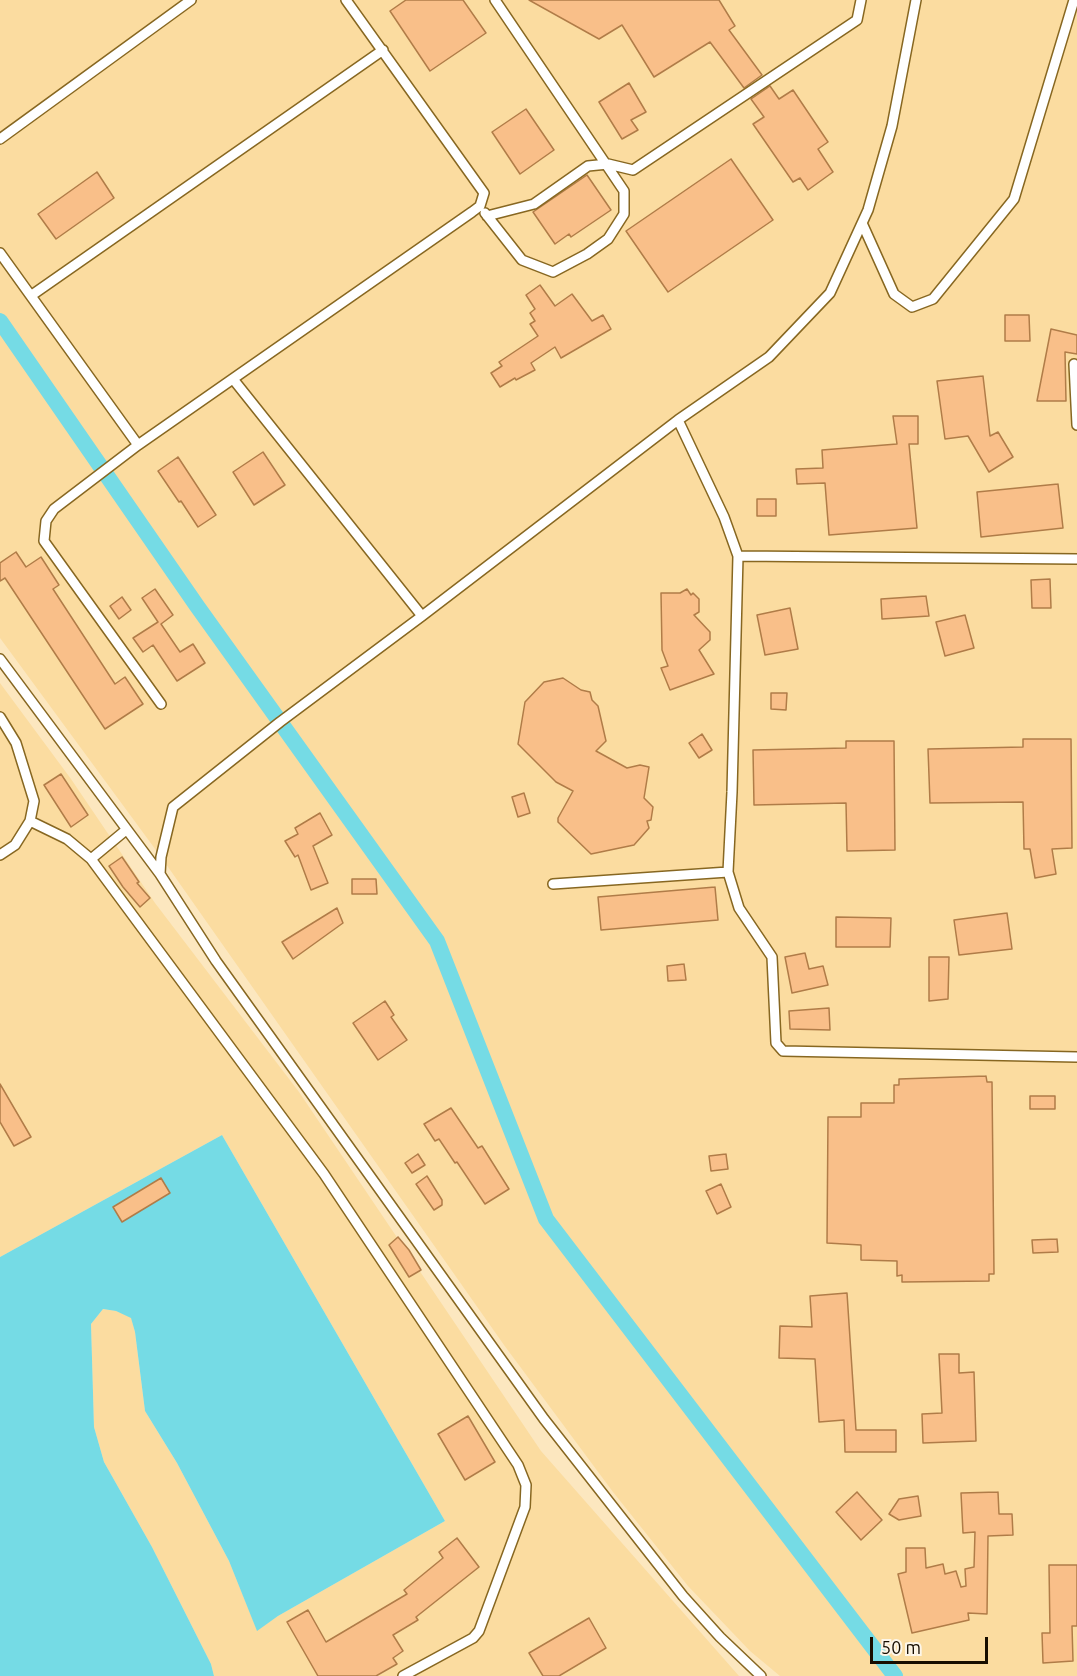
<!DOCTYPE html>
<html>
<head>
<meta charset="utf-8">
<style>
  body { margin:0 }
  #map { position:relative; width:1077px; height:1676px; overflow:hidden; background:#fce7bf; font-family:Ubuntu,sans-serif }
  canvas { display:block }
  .scale { position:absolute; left:870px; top:1637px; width:118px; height:27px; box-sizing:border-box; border:3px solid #180e00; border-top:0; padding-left:8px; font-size:18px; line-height:21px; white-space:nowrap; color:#180e00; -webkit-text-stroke:4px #fdf6e9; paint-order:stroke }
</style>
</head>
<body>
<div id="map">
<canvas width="1077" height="1676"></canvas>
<div class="scale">50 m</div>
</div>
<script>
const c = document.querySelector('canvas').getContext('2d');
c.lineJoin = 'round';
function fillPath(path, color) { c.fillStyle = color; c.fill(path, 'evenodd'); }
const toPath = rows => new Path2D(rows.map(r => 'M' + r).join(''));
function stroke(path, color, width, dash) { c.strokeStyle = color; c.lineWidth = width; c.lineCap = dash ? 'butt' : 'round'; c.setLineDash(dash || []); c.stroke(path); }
const built = toPath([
  [0,0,1077,0,1077,1676,780,1676,750,1651,688,1586,613,1492,504,1345,161,857,0,638],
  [0,683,71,779,155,903,299,1092,541,1451,739,1676,214,1676,211,1664,152,1547,104,1462,94,1427,91,1324,103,1309,116,1311,131,1317,135,1332,145,1411,177,1463,229,1561,257,1630,278,1616,445,1521,222,1135,0,1257]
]);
const water = toPath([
  [222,1135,445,1521,278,1616,257,1631,229,1561,177,1463,145,1411,135,1332,131,1318,116,1311,103,1309,91,1324,94,1427,104,1462,152,1547,211,1664,214,1676,0,1676,0,1257]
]);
const canal = toPath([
  [0,321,197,606,437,941,546,1219,895,1676]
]);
const building = toPath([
  [406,0,463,0,486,33,430,71,390,11,406,0],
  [529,0,719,0,735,26,729,30,762,75,744,88,710,42,654,77,622,25,599,39,529,0],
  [629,83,646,112,631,120,638,130,622,139,599,102,629,83],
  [770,86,779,99,793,90,828,142,818,149,833,172,808,190,800,178,793,182,753,124,764,117,751,99,770,86],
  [526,109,554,150,520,174,492,132,526,109],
  [731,159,773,220,668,292,626,231,731,159],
  [97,172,114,198,56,239,38,214,97,172],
  [587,175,611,210,571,237,569,234,555,244,533,212,587,175],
  [540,285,555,306,572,294,592,321,603,315,611,329,561,358,555,347,531,363,535,370,516,380,515,378,500,387,491,373,502,366,499,362,538,336,530,324,535,321,530,313,535,309,526,295,540,285],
  [1005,315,1029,315,1030,341,1005,341,1005,315],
  [1051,329,1077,335,1077,354,1065,352,1066,401,1037,401,1051,329],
  [983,376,990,436,998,432,1013,457,989,472,968,436,945,439,937,381,983,376],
  [893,416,918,416,918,444,909,444,917,528,829,535,825,483,797,484,796,469,823,468,822,450,897,444,893,416],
  [263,452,285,485,254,505,233,472,263,452],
  [178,457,216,515,198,527,181,501,179,502,158,471,178,457],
  [1058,484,1063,528,981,537,977,492,1058,484],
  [757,499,776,499,776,516,757,516,757,499],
  [16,552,26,567,41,557,59,585,53,589,115,684,125,677,143,704,105,729,5,578,0,581,0,563,16,552],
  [1050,579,1051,608,1032,608,1031,580,1050,579],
  [155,589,173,615,161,624,180,652,193,644,205,663,177,681,153,645,143,652,133,638,158,622,142,598,155,589],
  [687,589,691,595,693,593,699,599,699,612,694,615,710,632,710,640,699,650,714,674,670,690,661,668,668,666,662,650,661,593,680,593,687,589],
  [926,596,929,616,882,619,881,599,926,596],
  [122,597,131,610,119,619,110,606,122,597],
  [790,608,798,649,765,655,757,615,790,608],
  [965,615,974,648,945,656,936,622,965,615],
  [563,678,581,690,590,692,592,700,598,706,606,741,596,751,627,768,640,765,649,767,644,798,653,807,651,820,647,821,649,828,634,845,591,854,558,822,558,818,573,791,556,782,518,744,525,702,544,682,563,678],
  [771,693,787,693,786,710,771,709,771,693],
  [702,734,712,750,699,758,689,743,702,734],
  [1023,739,1071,739,1072,848,1052,849,1056,874,1035,878,1030,849,1024,849,1023,802,930,803,928,749,1023,747,1023,739],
  [846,741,894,741,895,850,847,851,846,803,754,805,753,750,846,748,846,741],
  [61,774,88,815,71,827,44,785,61,774],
  [524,793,530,813,518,817,512,797,524,793],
  [320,813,332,835,313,846,328,883,311,890,298,855,295,857,285,841,298,834,295,828,320,813],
  [122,857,139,882,137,883,150,898,140,907,123,887,109,866,122,857],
  [352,879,376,879,377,894,352,894,352,879],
  [715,887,718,920,601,930,598,897,715,887],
  [337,908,343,923,293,959,282,942,337,908],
  [1007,913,1012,949,959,955,954,920,1007,913],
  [836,917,891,918,890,947,836,947,836,917],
  [805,953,809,969,823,966,828,985,792,993,785,957,805,953],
  [929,957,949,957,948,999,929,1001,929,957],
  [684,964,686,980,668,981,667,966,684,964],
  [385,1001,394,1015,391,1017,407,1040,378,1060,353,1023,385,1001],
  [829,1008,830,1030,790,1029,789,1011,829,1008],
  [986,1076,987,1082,992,1082,994,1274,989,1274,989,1281,902,1282,902,1275,897,1276,897,1261,861,1260,861,1245,827,1243,828,1117,861,1117,861,1103,894,1103,894,1085,899,1085,899,1079,986,1076],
  [0,1084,31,1137,14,1146,0,1122,0,1084],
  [1030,1096,1055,1096,1055,1109,1030,1109,1030,1096],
  [451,1108,478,1148,482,1146,509,1189,485,1204,457,1162,455,1163,439,1139,435,1141,424,1124,451,1108],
  [418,1154,425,1165,412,1173,405,1163,418,1154],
  [726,1154,728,1169,711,1171,709,1156,726,1154],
  [427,1176,442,1200,442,1205,434,1210,416,1184,427,1176],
  [161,1178,170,1193,122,1222,113,1207,161,1178],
  [721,1184,731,1207,717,1214,706,1191,721,1184],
  [398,1237,409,1250,421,1270,409,1277,389,1245,398,1237],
  [1057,1239,1058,1252,1033,1253,1032,1240,1057,1239],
  [847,1293,856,1430,896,1430,896,1452,845,1452,844,1420,819,1422,815,1359,779,1358,780,1326,812,1327,810,1296,847,1293],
  [939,1354,959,1354,959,1373,974,1372,976,1441,923,1443,922,1414,942,1413,939,1354],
  [468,1416,495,1462,465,1480,438,1434,468,1416],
  [857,1492,882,1520,861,1540,836,1512,857,1492],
  [998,1492,999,1514,1012,1514,1013,1535,988,1536,987,1614,968,1613,969,1620,912,1633,898,1574,906,1572,906,1548,925,1548,926,1568,943,1564,945,1574,956,1571,961,1587,966,1586,965,1569,974,1567,975,1532,963,1533,961,1493,998,1492],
  [918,1496,921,1516,899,1520,889,1514,899,1499,918,1496],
  [457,1538,479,1567,416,1617,418,1620,393,1635,403,1651,393,1658,397,1664,376,1676,318,1676,287,1622,308,1610,326,1642,407,1594,404,1590,443,1558,439,1552,457,1538],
  [1049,1565,1077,1565,1077,1626,1072,1626,1073,1661,1043,1663,1042,1633,1050,1633,1049,1565],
  [589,1618,606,1648,559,1676,543,1676,529,1653,589,1618]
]);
const lane = toPath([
  [0,139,191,0],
  [485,213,522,260,553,272,587,254,608,239,624,214,624,191,495,0],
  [487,216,534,204,588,166,608,164,633,170,857,20,861,0],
  [862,223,894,294,912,307,933,299,1014,199,1074,0],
  [0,253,138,445],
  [32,295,383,50],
  [1074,364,1077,425],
  [233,379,422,616],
  [678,420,724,517,738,556,732,792,728,872,739,908,772,957,776,1043,783,1051,1077,1057],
  [738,556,1077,559],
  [0,659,160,874,216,961,544,1419,683,1596,720,1637,761,1676],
  [161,704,44,541,46,521,54,509,138,445,472,212,480,206,484,193,346,0],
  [0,717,16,743,34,801,30,821,15,845,0,855],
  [30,821,67,839,91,859,324,1174,518,1465,526,1485,525,1507,479,1631,473,1638,403,1676],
  [91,859,126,830],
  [160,874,161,857,173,807,280,722,422,616,678,420,769,357,830,293,868,210,892,126,916,0],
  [553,884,728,872]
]);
fillPath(built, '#fbdca0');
fillPath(water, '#75dbe5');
stroke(canal, '#75dbe5', 16);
fillPath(building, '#f9bf89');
stroke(building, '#b07c48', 1.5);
stroke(lane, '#876721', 12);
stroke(lane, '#fff', 9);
</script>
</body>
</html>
